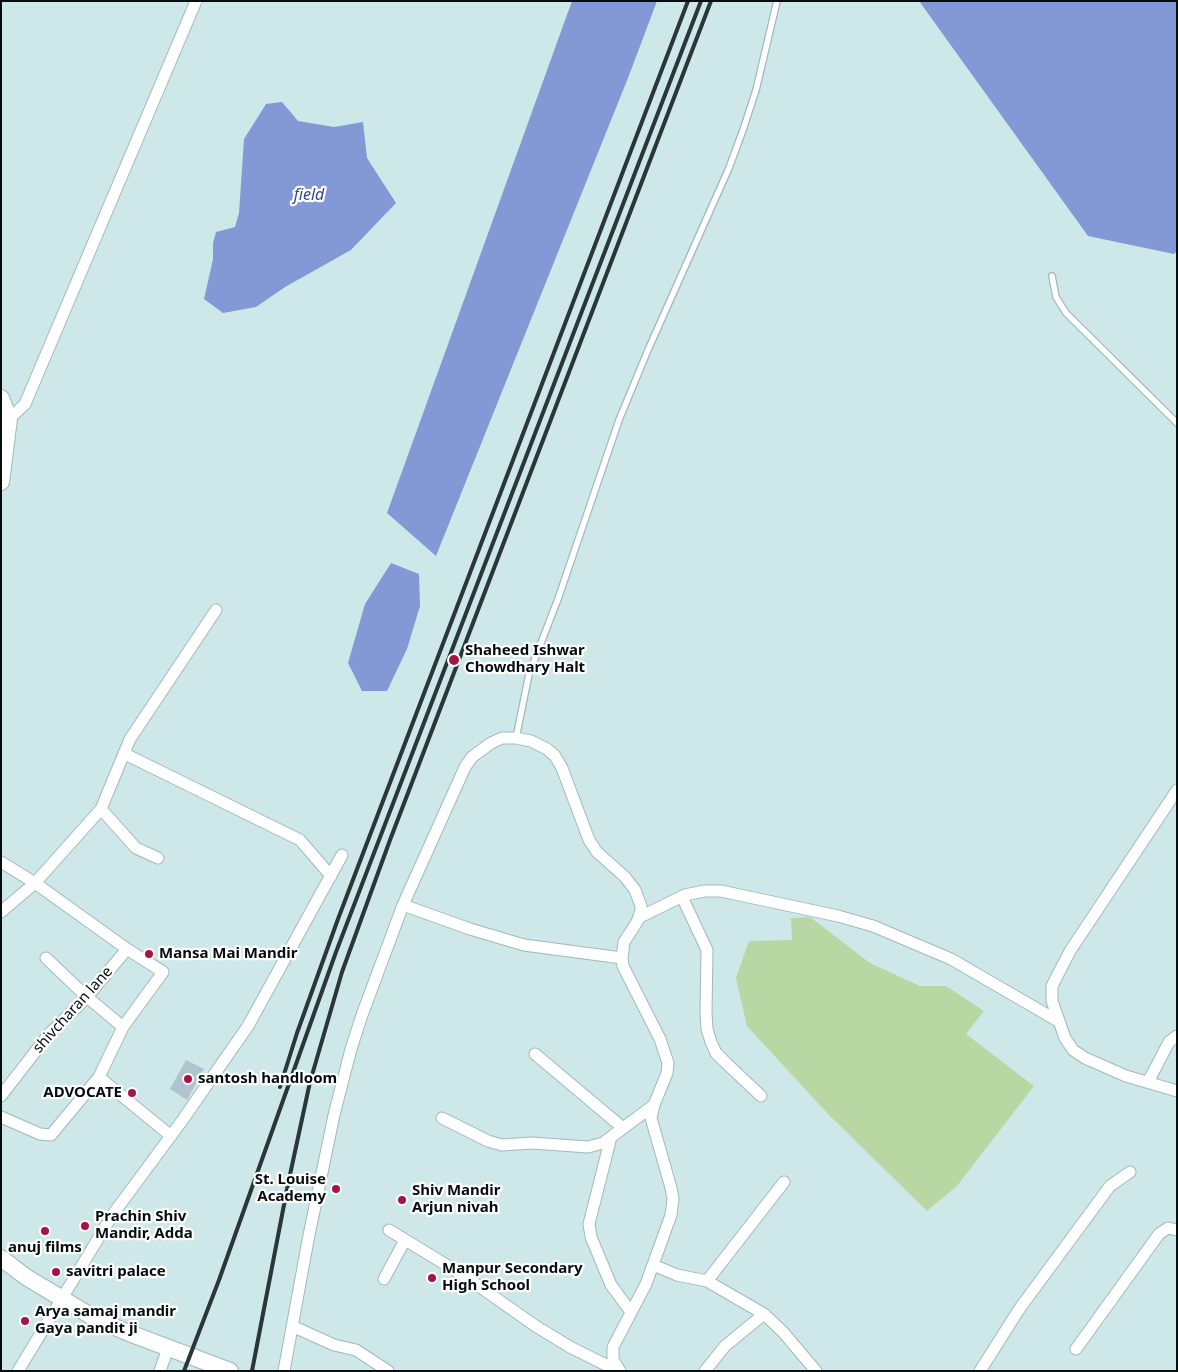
<!DOCTYPE html>
<html>
<head>
<meta charset="utf-8">
<style>
  body { margin:0 }
  #map { position:relative; width:1178px; height:1372px; overflow:hidden; background:#cee8e9; font-family:"Noto Sans",sans-serif }
  canvas { display:block }
  .frame { position:absolute; inset:0; border:2px solid #050d0e; pointer-events:none }
</style>
</head>
<body>
<div id="map">
<canvas width="1178" height="1372"></canvas>
<div class="frame"></div>
</div>
<script>
const c = document.querySelector('canvas').getContext('2d');
c.lineJoin = 'round';
function fillPath(path, color) { c.fillStyle = color; c.fill(path, 'evenodd'); }
const toPath = rows => new Path2D(rows.map(r => 'M' + r).join(''));
function stroke(path, color, width, dash) { c.strokeStyle = color; c.lineWidth = width; c.lineCap = dash ? 'butt' : 'round'; c.setLineDash(dash || []); c.stroke(path); }
function write(font, color, halo, rows, align = 'center') {
  c.font = font + ' "Noto Sans",sans-serif'; c.lineWidth = 4.5; c.setLineDash([]); c.textBaseline = 'middle'; c.strokeStyle = halo; c.fillStyle = color; for (const [text, x, y, turn = 0] of rows) {
    c.save(); c.translate(x, y); c.rotate((+turn || 0) * Math.PI / 180); c.textAlign = isNaN(turn) ? turn : align; if (halo) c.strokeText(text, 0, 0); c.fillText(text, 0, 0); c.restore();
  }
}
const green = toPath([
  [810,917,870,963,920,986,946,986,984,1011,966,1034,1034,1086,957,1186,927,1211,828,1114,747,1026,736,978,749,941,792,940,791,918]
]);
const water = toPath([
  [572,1,657,1,628,78,436,556,387,513],
  [919,1,1177,1,1177,251,1174,254,1088,236],
  [282,102,298,121,334,127,363,122,367,158,396,203,351,250,285,287,256,307,223,313,204,299,213,259,213,243,216,232,235,227,239,213,244,139,266,104],
  [391,563,419,574,420,606,407,649,387,691,362,691,348,663,365,604]
]);
const building = toPath([
  [186,1060,204,1069,187,1100,170,1089]
]);
const lane = toPath([
  [1052,276,1056,297,1066,313,1177,423],
  [516,738,529,674,558,599,619,420,648,350,729,168,743,130,756,90,777,1]
]);
const street = toPath([
  [9,419,25,404,196,1],
  [125,754,300,840,331,876],
  [1177,790,1070,951,1052,986,1052,1001,1065,1038,1073,1050,1085,1058,1126,1076,1177,1091],
  [158,858,136,848,101,809,130,739,216,610],
  [1,862,35,883,127,949,163,972,123,1027,99,1077,51,1135,40,1134,1,1117],
  [682,897,707,950,706,1013,707,1029,711,1042,716,1053,726,1063,761,1096],
  [403,905,470,929,524,945,622,958],
  [1,912,35,883,101,809],
  [640,917,685,895,704,891,721,891,838,916,873,926,951,959,1058,1021],
  [46,958,87,997,123,1027],
  [535,1054,623,1128],
  [99,1077,171,1136],
  [1148,1082,1169,1042,1177,1036],
  [1,1096,49,1034,87,997,127,949],
  [442,1118,488,1141,502,1145,532,1143,588,1147,603,1143,654,1105],
  [611,1137,589,1224,591,1237,611,1285,631,1312],
  [389,1230,466,1277,534,1325,570,1347,618,1371],
  [653,1265,677,1275,707,1281,764,1314,783,1332,816,1371],
  [384,1279,405,1240],
  [707,1281,784,1182],
  [292,1326,334,1345,356,1350,388,1371],
  [1076,1349,1159,1234,1168,1228,1177,1230],
  [18,1371,113,1214,179,1125,248,1026,342,855],
  [160,1371,168,1348],
  [284,1371,308,1240,334,1115,351,1049,362,1015,403,905,465,767,472,757,491,743,502,738,516,738,531,741,547,749,555,756,562,768,589,840,597,852,625,877,635,890,641,906,641,911,637,922,624,942,622,958,623,966,660,1039,668,1063,667,1073,654,1105,651,1118,671,1188,673,1199,671,1215,646,1284,613,1347,613,1360,620,1371],
  [705,1371,725,1346,764,1314],
  [980,1371,1020,1308,1110,1186,1130,1172]
]);
const secondary = toPath([
  [1,398,9,419,1,482],
  [1,1258,26,1277,96,1319,129,1333,230,1371]
]);
const rail = toPath([
  [280,1087,297,1033,338,919,688,1],
  [184,1371,219,1280,336,952,701,1],
  [252,1371,288,1184,310,1082,342,972,390,840,711,1]
]);
const markers = [
  [454,660,6,"#a81344"],
  [149,954,5,"#a81344"],
  [188,1079,5,"#a81344"],
  [132,1093,5,"#a81344"],
  [336,1189,5,"#a81344"],
  [402,1200,5,"#a81344"],
  [85,1226,5,"#a81344"],
  [45,1231,5,"#a81344"],
  [56,1272,5,"#a81344"],
  [432,1278,5,"#a81344"],
  [25,1321,5,"#a81344"]
];
const poiNames = [
  ["Shaheed Ishwar",465,651],
  ["Chowdhary Halt",465,668],
  ["Mansa Mai Mandir",159,954],
  ["santosh handloom",198,1079],
  ["ADVOCATE",122,1093,"right"],
  ["St. Louise",326,1180,"right"],
  ["Academy",326,1197,"right"],
  ["Shiv Mandir",412,1191],
  ["Arjun nivah",412,1208],
  ["Prachin Shiv",95,1217],
  ["Mandir, Adda",95,1234],
  ["anuj films",45,1248,"center"],
  ["Manpur Secondary",442,1269],
  ["High School",442,1286],
  ["savitri palace",66,1272],
  ["Arya samaj mandir",35,1312],
  ["Gaya pandit ji",35,1329]
];
const streetNames = [
  ["shivcharan lane",73,1010,-48]
];
const waterNames = [
  ["field",309,195]
];
fillPath(green, '#b9d7a3');
fillPath(water, '#8299d5');
fillPath(building, '#b0c3cf');
stroke(lane, '#a0b9ba', 8);
stroke(street, '#a0b9ba', 13);
stroke(secondary, '#a0b9ba', 18);
stroke(lane, '#fff', 5.5);
stroke(street, '#fff', 11);
stroke(secondary, '#fff', 16);
stroke(rail, '#2a3637', 4);
for (const [x, y, r, color] of markers) { const dot = new Path2D(); dot.arc(x, y, r, 0, 2 * Math.PI); c.fillStyle = color; c.fill(dot); stroke(dot, '#fff', 2); }
write('bold 15px', '#050d0e', '#fff', poiNames, 'left');
write('15px', '#050d0e', '#fff', streetNames);
write('italic 16px', '#324890', '#fff', waterNames);
</script>
</body>
</html>
